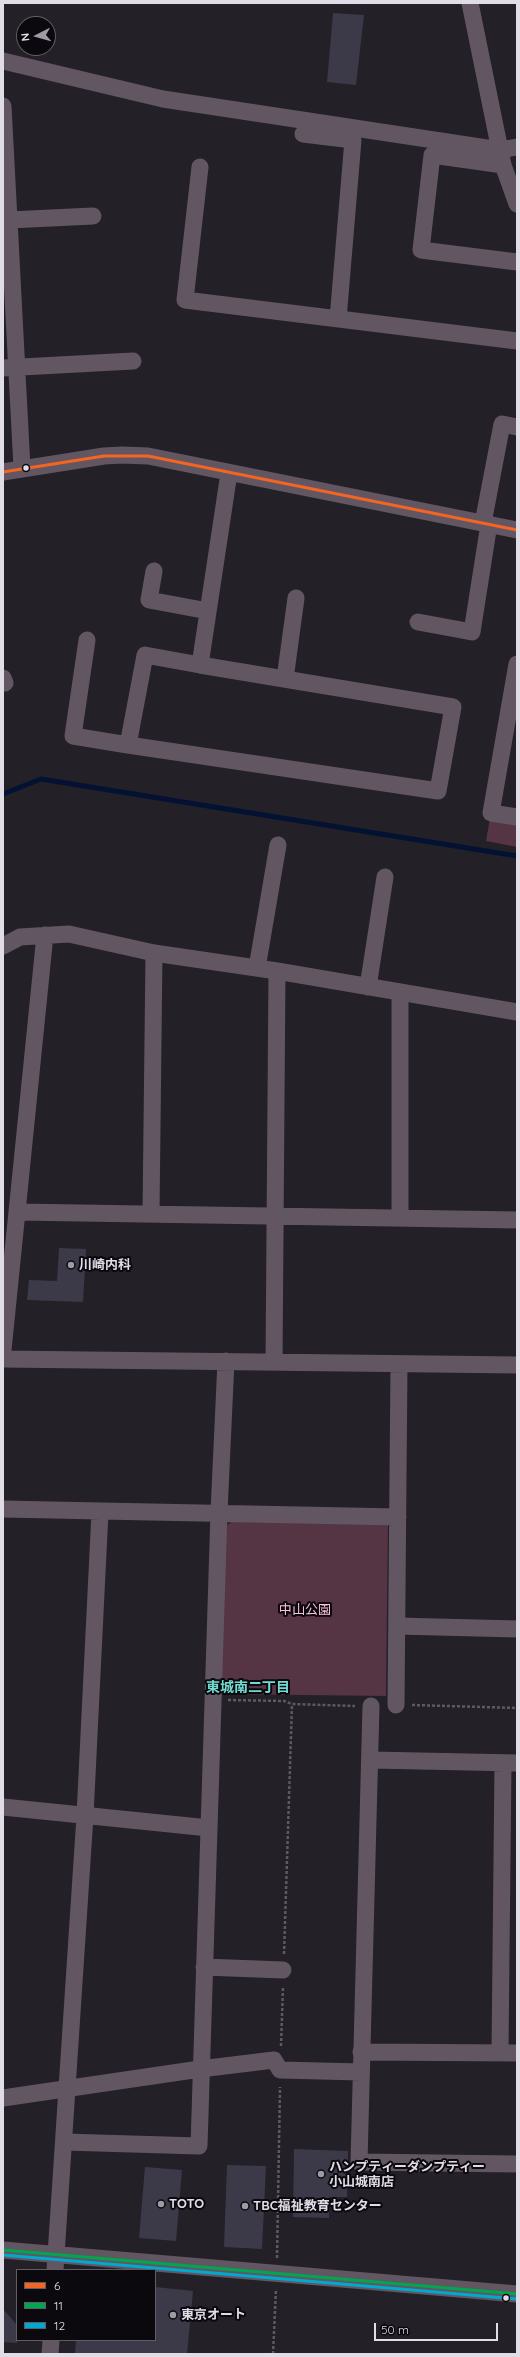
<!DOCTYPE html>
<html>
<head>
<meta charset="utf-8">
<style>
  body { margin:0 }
  #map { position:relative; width:520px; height:2357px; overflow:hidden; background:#232028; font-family:Quicksand,sans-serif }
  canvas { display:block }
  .frame { position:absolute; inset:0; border:4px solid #e1dde7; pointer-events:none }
  .legend { position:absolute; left:16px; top:2269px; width:140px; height:72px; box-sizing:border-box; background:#0b080e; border:1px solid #615d65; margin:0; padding:5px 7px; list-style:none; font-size:12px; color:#e1dde7 }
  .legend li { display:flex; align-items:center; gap:8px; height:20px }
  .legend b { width:20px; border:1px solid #615d65 }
  .north { position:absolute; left:16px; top:16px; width:40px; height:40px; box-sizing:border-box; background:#0b080e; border:1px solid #615d65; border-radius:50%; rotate:264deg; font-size:11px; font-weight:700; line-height:16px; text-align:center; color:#e1dde7 }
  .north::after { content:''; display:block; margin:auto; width:14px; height:18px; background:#9e9ba4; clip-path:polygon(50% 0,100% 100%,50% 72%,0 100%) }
  .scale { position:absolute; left:374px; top:2323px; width:124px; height:18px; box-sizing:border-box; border:2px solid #e1dde7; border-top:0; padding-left:5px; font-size:12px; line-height:14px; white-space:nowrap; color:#e1dde7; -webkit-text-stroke:3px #0b080e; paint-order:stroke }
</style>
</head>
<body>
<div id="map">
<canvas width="520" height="2357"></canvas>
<div class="frame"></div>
<ul class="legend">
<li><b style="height:5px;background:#f26522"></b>6</li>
<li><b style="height:5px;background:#00a651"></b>11</li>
<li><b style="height:5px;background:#00a9ce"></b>12</li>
</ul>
<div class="north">N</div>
<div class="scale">50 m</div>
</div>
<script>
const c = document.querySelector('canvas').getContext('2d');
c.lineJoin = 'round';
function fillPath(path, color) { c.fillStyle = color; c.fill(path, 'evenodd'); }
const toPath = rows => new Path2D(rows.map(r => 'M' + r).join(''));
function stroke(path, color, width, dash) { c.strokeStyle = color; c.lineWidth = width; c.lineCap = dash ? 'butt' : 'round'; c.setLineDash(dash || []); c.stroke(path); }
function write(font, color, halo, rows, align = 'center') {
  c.font = font + ' Quicksand,"Noto Sans JP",sans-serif'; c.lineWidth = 4; c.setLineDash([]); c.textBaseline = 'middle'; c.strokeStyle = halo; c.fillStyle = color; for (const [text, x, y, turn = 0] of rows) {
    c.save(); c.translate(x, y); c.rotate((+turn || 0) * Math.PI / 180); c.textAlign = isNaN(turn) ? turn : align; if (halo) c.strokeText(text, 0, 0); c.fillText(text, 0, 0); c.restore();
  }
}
const green = toPath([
  [490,818,517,823,517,847,486,841],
  [233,1521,388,1524,386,1696,221,1694,224,1527]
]);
const stream = toPath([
  [3,794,41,779,517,856]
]);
const building = toPath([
  [333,13,364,15,356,85,327,82],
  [59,1248,86,1249,83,1302,27,1300,29,1280,57,1281],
  [294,2149,348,2151,347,2197,329,2197,329,2218,293,2217],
  [227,2165,266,2166,262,2249,224,2247],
  [145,2167,182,2170,176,2241,139,2238],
  [155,2287,193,2291,187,2354,75,2353,76,2340,155,2340],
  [3,2309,17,2325,17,2343,3,2342]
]);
const path = toPath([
  [228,1700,284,1701,292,1704,355,1706],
  [412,1705,517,1708],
  [284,1954,292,1704],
  [281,2046,283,1987],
  [277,2258,280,2087],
  [273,2354,276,2289]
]);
const minor = toPath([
  [470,3,503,165,517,204],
  [3,61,163,99,500,150,517,147],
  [3,106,22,468],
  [303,134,353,140,338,319],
  [503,165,432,155,421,250,517,262],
  [200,167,185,300,517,341],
  [9,220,93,216],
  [3,368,133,361],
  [3,472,104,456,122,455,148,456,517,530],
  [483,523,502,424,517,427],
  [154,571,149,600,208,611],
  [418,622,472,632,489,524],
  [87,640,73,736,128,745],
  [517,664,491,813,517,817],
  [200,665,453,707,438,791,128,745,145,655,200,665,229,473],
  [3,678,5,683],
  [285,679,296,598],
  [3,946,20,937,69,934,154,953,277,971,517,1012],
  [257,968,278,845],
  [368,987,385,877],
  [400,992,400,1217],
  [18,1212,517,1220],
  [151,1214,154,953],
  [3,1350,45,935],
  [3,1359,517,1365],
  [274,1362,277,971],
  [3,1509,398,1517],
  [397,1626,517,1629],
  [396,1705,399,1364],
  [371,1706,359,2162,517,2164],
  [371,1760,517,1763],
  [3,1807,209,1828],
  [204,1967,283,1970],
  [361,2052,517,2053],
  [500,2052,503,1763],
  [3,2098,200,2069,274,2060,280,2070,361,2072],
  [64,2142,199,2146,219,1512,226,1361],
  [3,2250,517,2294],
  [55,2270,85,1816,100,1512],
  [50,2354,51,2340]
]);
const bus1 = toPath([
  [3,472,104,456,148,456,517,530]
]);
const bus2 = toPath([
  [3,2250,517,2294]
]);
const bus3 = toPath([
  [3,2255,517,2299]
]);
const markers = [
  [26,468,3.5,"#e1dde7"],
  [71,1265,4,"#9e9ba4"],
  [321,2174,4,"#9e9ba4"],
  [161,2204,4,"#9e9ba4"],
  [245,2206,4,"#9e9ba4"],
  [506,2298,3.5,"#e1dde7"],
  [173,2315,4,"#9e9ba4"]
];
const poiNames = [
  ["川崎内科",79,1265],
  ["ハンプティーダンプティー",329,2167],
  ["小山城南店",329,2182],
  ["TOTO",169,2204],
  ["TBC福祉教育センター",253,2206],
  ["東京オート",181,2315]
];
const parkNames = [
  ["中山公園",305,1610]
];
const neighbourhoodNames = [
  ["東城南二丁目",248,1688]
];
fillPath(green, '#553443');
stroke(stream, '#031132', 5);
fillPath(building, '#3c3a48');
stroke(path, '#605862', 2.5, [3, 2]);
stroke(minor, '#625662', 17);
stroke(bus1, '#f26522', 3);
stroke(bus2, '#00a651', 3);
stroke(bus3, '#00a9ce', 3);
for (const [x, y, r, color] of markers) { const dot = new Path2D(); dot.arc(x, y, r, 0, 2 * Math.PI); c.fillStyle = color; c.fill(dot); stroke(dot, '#0b080e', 1.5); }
write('bold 13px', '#e1dde7', '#0b080e', poiNames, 'left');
write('13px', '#fcc0d8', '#0b080e', parkNames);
write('bold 14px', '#70dbd1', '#0b080e', neighbourhoodNames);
</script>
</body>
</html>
